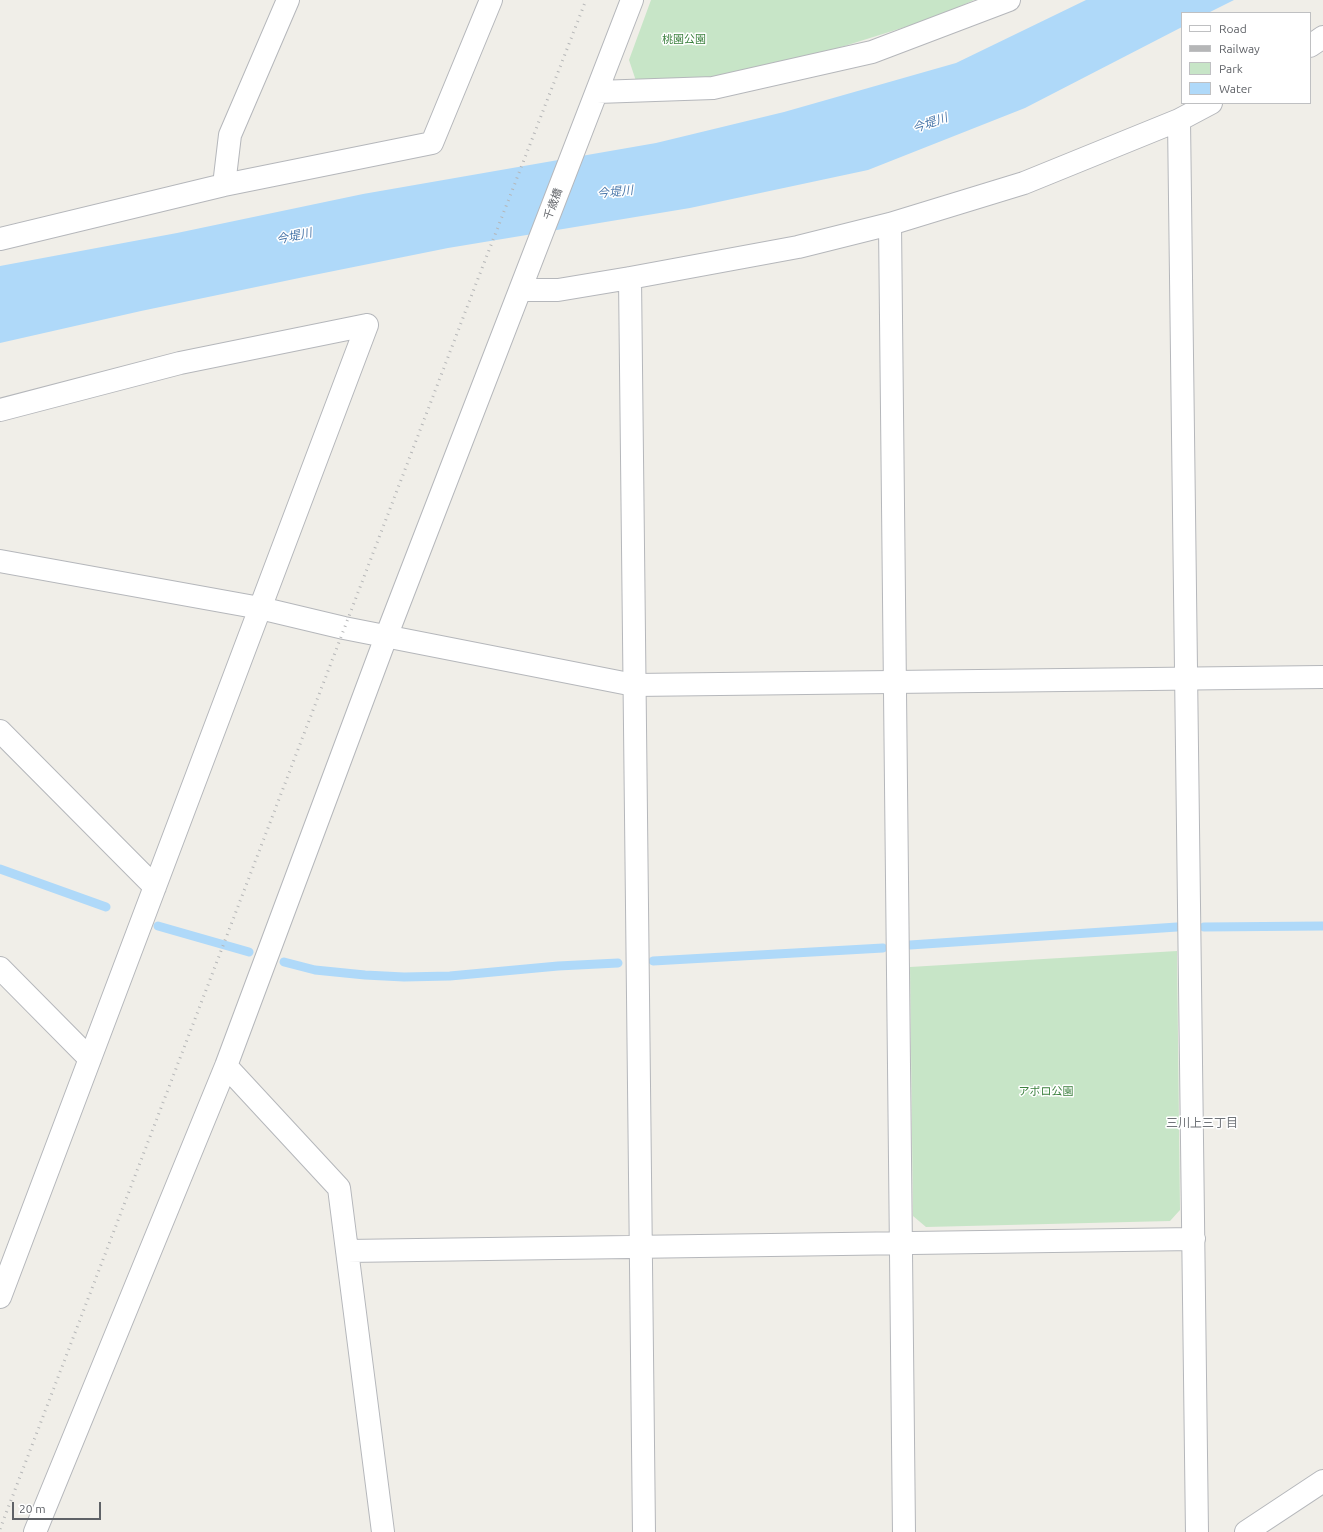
<!DOCTYPE html>
<html>
<head>
<meta charset="utf-8">
<style>
  body { margin:0 }
  #map { position:relative; width:1323px; height:1532px; overflow:hidden; background:#f0eee8; font-family:Ubuntu,sans-serif }
  canvas { display:block }
  .legend { position:absolute; left:1181px; top:12px; width:130px; height:92px; box-sizing:border-box; background:#fff; border:1px solid #bfc0c2; margin:0; padding:5px 7px; list-style:none; font-size:12px; color:#5f6267 }
  .legend li { display:flex; align-items:center; gap:8px; height:20px }
  .legend b { width:20px; border:1px solid #bfc0c2 }
  .scale { position:absolute; left:12px; top:1502px; width:89px; height:18px; box-sizing:border-box; border:2px solid #5f6267; border-top:0; padding-left:5px; font-size:12px; line-height:14px; white-space:nowrap; color:#5f6267; -webkit-text-stroke:3px #fff; paint-order:stroke }
</style>
</head>
<body>
<div id="map">
<canvas width="1323" height="1532"></canvas>
<ul class="legend">
<li><b style="height:5px;background:#fff"></b>Road</li>
<li><b style="height:5px;background:#b5b6b7"></b>Railway</li>
<li><b style="height:11px;background:#c7e5c7"></b>Park</li>
<li><b style="height:11px;background:#afd9f9"></b>Water</li>
</ul>
<div class="scale">20 m</div>
</div>
<script>
const c = document.querySelector('canvas').getContext('2d');
c.lineJoin = 'round';
function fillPath(path, color) { c.fillStyle = color; c.fill(path, 'evenodd'); }
const toPath = rows => new Path2D(rows.map(r => 'M' + r).join(''));
function stroke(path, color, width, dash) { c.strokeStyle = color; c.lineWidth = width; c.lineCap = dash ? 'butt' : 'round'; c.setLineDash(dash || []); c.stroke(path); }
function write(font, color, halo, rows, align = 'center') {
  c.font = font + ' Ubuntu,"Noto Sans JP",sans-serif'; c.lineWidth = 3; c.setLineDash([]); c.textBaseline = 'middle'; c.strokeStyle = halo; c.fillStyle = color; for (const [text, x, y, turn = 0] of rows) {
    c.save(); c.translate(x, y); c.rotate((+turn || 0) * Math.PI / 180); c.textAlign = isNaN(turn) ? turn : align; if (halo) c.strokeText(text, 0, 0); c.fillText(text, 0, 0); c.restore();
  }
}
const green = toPath([
  [651,0,974,0,937,17,752,75,636,81,629,60],
  [1177,951,1180,1210,1170,1221,926,1227,913,1216,910,967]
]);
const water = toPath([
  [1086,0,1234,0,1208,13,1182,13,1182,27,1025,108,868,170,690,208,448,248,304,277,141,311,0,343,0,266,177,233,363,194,656,143,784,112,956,63]
]);
const stream = toPath([
  [0,869,106,907],
  [158,926,249,952],
  [1204,927,1323,926],
  [910,945,1177,927],
  [653,961,883,948],
  [284,962,315,970,365,975,404,977,450,976,558,966,618,963]
]);
const minor = toPath([
  [1310,46,1323,37],
  [597,92,713,88,872,52,1009,0],
  [1179,120,1197,1532],
  [224,185,230,135,288,0],
  [890,224,904,1532],
  [0,239,224,185,432,143,491,0],
  [630,278,644,1532],
  [520,290,558,290,630,278,798,247,890,224,1024,183,1179,120,1211,103],
  [0,410,180,363,367,325],
  [0,731,155,887],
  [0,968,90,1059],
  [226,1066,339,1188,383,1532],
  [347,1251,1194,1239],
  [0,1297,367,325],
  [35,1532,226,1066,386,637,632,0]
]);
const tertiary = toPath([
  [0,561,260,608,344,628,634,685,1323,677],
  [1246,1532,1323,1481]
]);
const rail = toPath([
  [0,1529,479,276,586,0]
]);
const parkNames = [
  ["桃園公園",684,39],
  ["アポロ公園",1046,1091]
];
const streetNames = [
  ["千歳橋",553,204,-69]
];
const waterNames = [
  ["今堤川",930,123,-19],
  ["今堤川",615,192,-6],
  ["今堤川",294,236,-12]
];
const neighbourhoodNames = [
  ["三川上三丁目",1202,1123]
];
fillPath(green, '#c7e5c7');
fillPath(water, '#afd9f9');
stroke(stream, '#afd9f9', 9);
stroke(minor, '#b5b7bb', 24);
stroke(tertiary, '#b5b7bb', 24);
stroke(minor, '#fff', 22);
stroke(tertiary, '#fff', 22);
stroke(rail, '#b5b6b7', 3, [1, 5]);
write('11px', '#3c813f', '#fff', parkNames);
write('11px', '#5f6267', '#fff', streetNames);
write('italic 12px', '#4c79ab', '#fff', waterNames);
write('12px', '#707479', '#fff', neighbourhoodNames);
</script>
</body>
</html>
